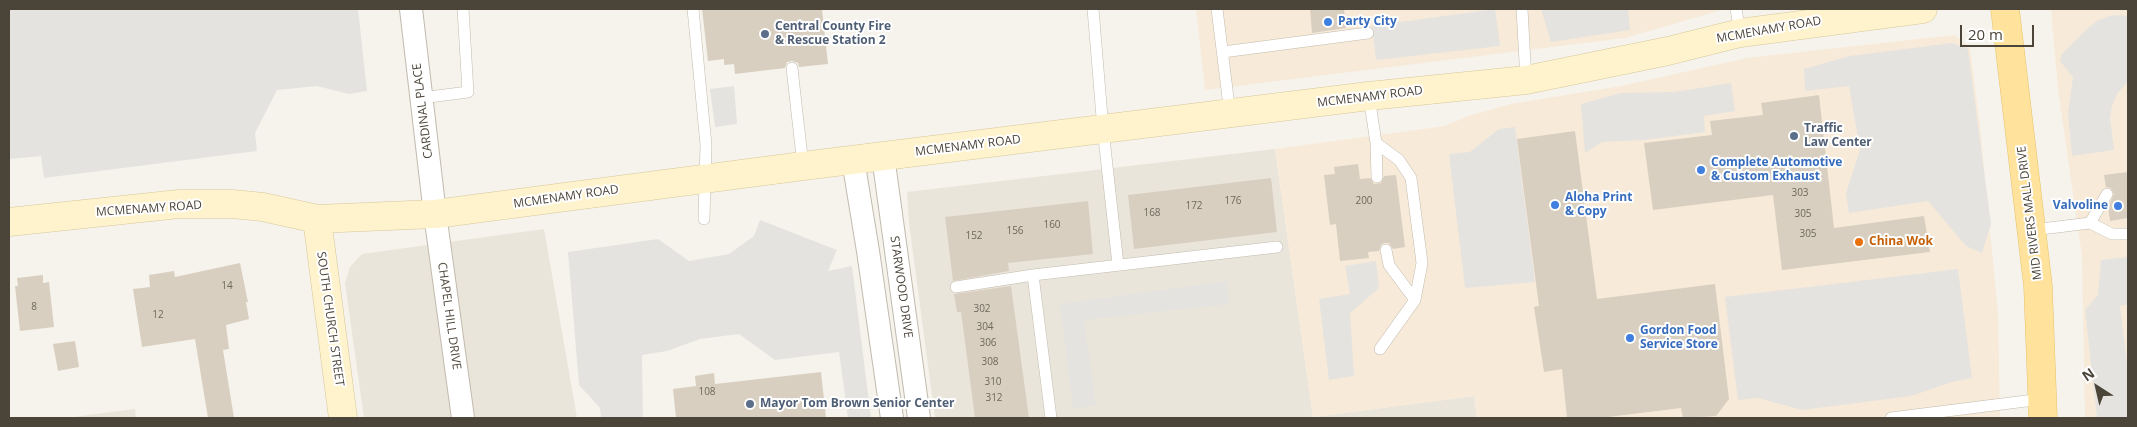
<!DOCTYPE html>
<html>
<head>
<meta charset="utf-8">
<style>
  body { margin:0 }
  #map { position:relative; width:2137px; height:427px; overflow:hidden; background:#f6f3ec; font-family:"Open Sans",sans-serif }
  canvas { display:block }
  .frame { position:absolute; inset:0; border:10px solid #4b4439; pointer-events:none }
  .north { position:absolute; left:2072px; top:362px; width:50px; height:50px; -webkit-text-stroke:4px #fff; paint-order:stroke; rotate:325deg; font-size:14px; font-weight:700; line-height:20px; text-align:center; color:#4b4439 }
  .north::after { content:''; display:block; margin:auto; width:18px; height:22px; background:#4b4439; clip-path:polygon(50% 0,100% 100%,50% 72%,0 100%) }
  .scale { position:absolute; left:1960px; top:25px; width:74px; height:22px; box-sizing:border-box; border:2px solid #4b4439; border-top:0; padding-left:6px; font-size:15px; line-height:18px; white-space:nowrap; color:#4b4439; -webkit-text-stroke:4px #fff; paint-order:stroke }
</style>
</head>
<body>
<div id="map">
<canvas width="2137" height="427"></canvas>
<div class="frame"></div>
<div class="north">N</div>
<div class="scale">20 m</div>
</div>
<script>
const c = document.querySelector('canvas').getContext('2d');
c.lineJoin = 'round';
function fillPath(path, color) { c.fillStyle = color; c.fill(path, 'evenodd'); }
const toPath = rows => new Path2D(rows.map(r => 'M' + r).join(''));
function stroke(path, color, width, dash) { c.strokeStyle = color; c.lineWidth = width; c.lineCap = dash ? 'butt' : 'round'; c.setLineDash(dash || []); c.stroke(path); }
function write(font, color, halo, rows, align = 'center') {
  c.font = font + ' "Open Sans",sans-serif'; c.lineWidth = 4; c.setLineDash([]); c.textBaseline = 'middle'; c.strokeStyle = halo; c.fillStyle = color; for (const [text, x, y, turn = 0] of rows) {
    c.save(); c.translate(x, y); c.rotate((+turn || 0) * Math.PI / 180); c.textAlign = isNaN(turn) ? turn : align; if (halo) c.strokeText(text, 0, 0); c.fillText(text, 0, 0); c.restore();
  }
}
const residential = toPath([
  [1275,149,1313,417,1474,396,1477,418,935,418,909,223,907,192],
  [544,229,577,418,364,418,345,283,350,267,362,254],
  [135,409,136,418,65,418]
]);
const commercial = toPath([
  [1196,9,1725,9,1625,38,1205,90],
  [2051,9,2128,9,2128,418,2085,418,2082,256,2058,90],
  [1955,35,1970,48,1980,126,1998,314,2000,418,1477,418,1474,396,1313,417,1275,149,1445,126,1468,116,1511,104,1621,86,1747,58]
]);
const parking = toPath([
  [9,9,358,9,367,91,349,94,317,86,277,90,255,133,257,151,44,178,41,156,9,159],
  [1495,9,1500,46,1376,60,1372,26],
  [1541,9,1628,9,1630,30,1551,42],
  [2114,15,2128,16,2128,81,2117,94,2112,106,2110,118,2114,150,2072,156,2068,114,2073,77,2060,61,2062,54,2087,29,2098,20],
  [1952,43,1968,49,1991,224,1982,253,1966,246,1928,201,1849,213,1846,193,1860,150,1849,86,1805,91,1804,69,1850,56],
  [1731,83,1735,111,1704,116,1705,132,1644,140,1602,142,1585,153,1581,104,1621,93,1674,92],
  [734,86,737,124,715,127,710,89],
  [1515,127,1535,282,1465,288,1449,154,1470,152,1499,129],
  [760,220,837,250,828,271,852,266,871,418,848,418,839,352,775,360,739,334,700,339,667,351,642,355,643,418,601,418,600,408,579,385,568,252,658,239,689,261,729,254,754,236],
  [2128,257,2128,304,2120,306,2128,372,2128,418,2097,418,2085,310,2098,295,2101,260],
  [1376,261,1379,288,1350,313,1354,376,1329,380,1319,299,1350,294,1345,266],
  [1958,269,1972,378,1952,382,1911,396,1802,410,1758,398,1738,400,1725,297],
  [1227,281,1229,304,1084,320,1096,405,1073,409,1060,304]
]);
const building = toPath([
  [702,9,822,9,828,64,799,67,798,63,792,61,787,62,785,68,735,74,734,64,724,65,724,59,708,61],
  [1310,9,1344,9,1346,28,1312,33],
  [1819,95,1834,228,1924,216,1930,252,1782,270,1773,195,1653,210,1644,143,1712,135,1710,121,1763,115,1761,103],
  [1575,131,1597,299,1715,284,1729,399,1716,416,1683,418,1681,408,1600,418,1567,418,1562,369,1544,372,1534,307,1539,306,1517,139],
  [1358,164,1360,179,1370,178,1374,184,1381,183,1384,176,1396,175,1405,247,1393,249,1389,243,1384,243,1381,245,1379,251,1368,252,1369,258,1340,261,1336,224,1330,225,1324,175,1335,174,1334,167],
  [2128,172,2128,218,2110,221,2108,207,2114,194,2111,188,2106,187,2104,175],
  [1271,178,1277,232,1134,249,1128,195],
  [1088,201,1093,254,1008,263,1009,271,953,281,945,217],
  [240,263,248,302,246,302,249,319,226,325,229,349,223,350,234,418,208,418,195,339,142,347,133,289,150,287,149,275,174,271,175,277],
  [43,275,43,283,49,282,54,327,20,331,15,286,18,286,17,278],
  [1011,286,1029,418,975,418,961,312,957,312,954,294],
  [75,341,79,367,58,371,53,344],
  [821,372,826,418,676,418,673,389,696,386,695,376,714,373,715,384]
]);
const lane = toPath([
  [693,9,706,145,704,219],
  [1093,9,1103,129,1118,265],
  [1217,9,1230,114],
  [1522,9,1526,80],
  [1736,9,1740,33],
  [1223,52,1368,33],
  [792,68,803,166],
  [1369,96,1376,143,1399,160,1411,178,1422,263,1415,300,1380,349],
  [421,98,468,92,463,9],
  [1376,143,1377,177],
  [2090,223,2107,194],
  [2033,230,2090,223,2112,234,2128,234],
  [1386,250,1389,265,1415,300],
  [1033,275,1051,418],
  [956,287,1033,275,1277,247],
  [1891,418,2042,399]
]);
const street = toPath([
  [411,9,435,214,463,418],
  [883,156,919,418],
  [853,160,868,251,892,418]
]);
const secondary = toPath([
  [317,219,343,418],
  [9,222,179,204,232,204,263,207,317,219,435,214,803,166,1369,96,1526,80,1668,51,1740,33,1923,9]
]);
const primary = toPath([
  [2005,9,2038,286,2043,418]
]);
const markers = [
  [1328,22,5,"#3f7fe0"],
  [765,34,5,"#5c6f8a"],
  [1794,136,5,"#5c6f8a"],
  [1701,170,5,"#3f7fe0"],
  [1555,205,5,"#3f7fe0"],
  [2118,206,5,"#3f7fe0"],
  [1859,242,5,"#e8710a"],
  [1630,338,5,"#3f7fe0"],
  [750,404,5,"#5c6f8a"]
];
const numberNames = [
  ["303",1800,193],
  ["176",1233,201],
  ["200",1364,201],
  ["172",1194,206],
  ["168",1152,213],
  ["305",1803,214],
  ["160",1052,225],
  ["156",1015,231],
  ["305",1808,234],
  ["152",974,236],
  ["14",227,286],
  ["8",34,307],
  ["302",982,309],
  ["12",158,315],
  ["304",985,327],
  ["306",988,343],
  ["308",990,362],
  ["310",993,382],
  ["108",707,392],
  ["312",994,398]
];
const shopNames = [
  ["Party City",1338,22],
  ["Complete Automotive",1711,163],
  ["& Custom Exhaust",1711,177],
  ["Aloha Print",1565,198],
  ["& Copy",1565,212],
  ["Valvoline",2108,206,"right"],
  ["Gordon Food",1640,331],
  ["Service Store",1640,345]
];
const serviceNames = [
  ["Central County Fire",775,27],
  ["& Rescue Station 2",775,41],
  ["Traffic",1804,129],
  ["Law Center",1804,143],
  ["Mayor Tom Brown Senior Center",760,404]
];
const streetNames = [
  ["MCMENAMY ROAD",1769,30,-10],
  ["MCMENAMY ROAD",1370,97,-7],
  ["CARDINAL PLACE",423,111,-97],
  ["MCMENAMY ROAD",968,146,-7],
  ["MCMENAMY ROAD",566,197,-8],
  ["MCMENAMY ROAD",149,209,-4],
  ["MID RIVERS MALL DRIVE",2030,213,-97],
  ["STARWOOD DRIVE",901,287,82],
  ["CHAPEL HILL DRIVE",449,316,82],
  ["SOUTH CHURCH STREET",330,319,82]
];
const foodNames = [
  ["China Wok",1869,242]
];
fillPath(residential, '#eae5da');
fillPath(commercial, '#f7ead8');
fillPath(parking, '#e5e3e0');
fillPath(building, '#d8cfc1');
stroke(lane, '#c2bbae', 12);
stroke(street, '#c2bbae', 24);
stroke(secondary, '#d6c79b', 29);
stroke(primary, '#e6c16a', 29);
stroke(lane, '#fff', 11);
stroke(street, '#fff', 22);
stroke(secondary, '#fff3cd', 28);
stroke(primary, '#ffe39c', 28);
for (const [x, y, r, color] of markers) { const dot = new Path2D(); dot.arc(x, y, r, 0, 2 * Math.PI); c.fillStyle = color; c.fill(dot); stroke(dot, '#fff', 2); }
write('10px', '#6e675b', null, numberNames);
write('bold 12px', '#366cbe', '#fff', shopNames, 'left');
write('bold 12px', '#4e5e75', '#fff', serviceNames, 'left');
write('12px', '#4b4439', '#fff', streetNames);
write('bold 12px', '#c56008', '#fff', foodNames, 'left');
</script>
</body>
</html>
